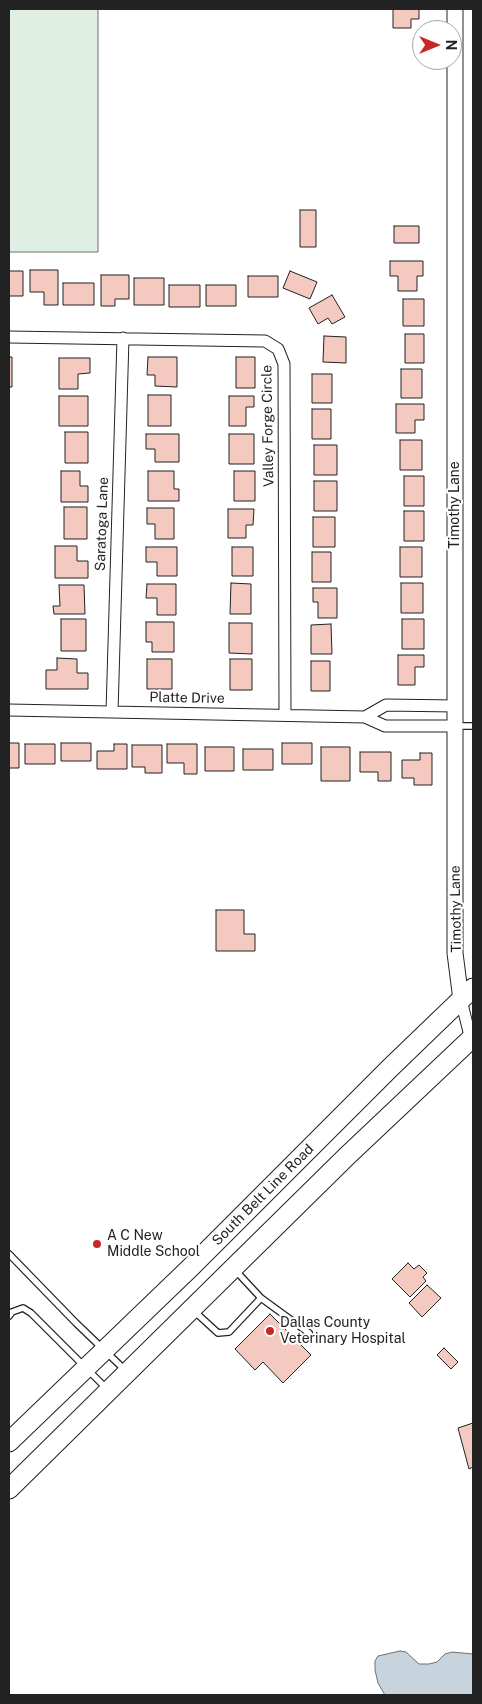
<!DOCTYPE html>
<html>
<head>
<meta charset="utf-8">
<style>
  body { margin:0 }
  #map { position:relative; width:482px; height:1704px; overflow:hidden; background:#fff; font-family:"Public Sans",sans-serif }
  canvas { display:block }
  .frame { position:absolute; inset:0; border:10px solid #222; pointer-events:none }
  .north { position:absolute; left:412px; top:20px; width:50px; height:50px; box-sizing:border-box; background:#fff; border:1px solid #a7a7a7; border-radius:50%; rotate:90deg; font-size:14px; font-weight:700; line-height:20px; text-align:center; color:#222 }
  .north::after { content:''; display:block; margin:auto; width:18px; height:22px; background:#c62828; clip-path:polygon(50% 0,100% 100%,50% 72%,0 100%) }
</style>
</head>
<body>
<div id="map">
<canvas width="482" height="1704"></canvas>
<div class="frame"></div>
<div class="north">N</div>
</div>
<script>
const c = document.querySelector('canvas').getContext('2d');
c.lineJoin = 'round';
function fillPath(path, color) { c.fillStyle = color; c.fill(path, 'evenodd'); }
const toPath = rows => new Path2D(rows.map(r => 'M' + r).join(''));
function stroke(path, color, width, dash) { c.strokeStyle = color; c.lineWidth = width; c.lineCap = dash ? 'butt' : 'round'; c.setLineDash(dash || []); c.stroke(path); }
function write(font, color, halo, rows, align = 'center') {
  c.font = font + ' "Public Sans",sans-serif'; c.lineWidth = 4; c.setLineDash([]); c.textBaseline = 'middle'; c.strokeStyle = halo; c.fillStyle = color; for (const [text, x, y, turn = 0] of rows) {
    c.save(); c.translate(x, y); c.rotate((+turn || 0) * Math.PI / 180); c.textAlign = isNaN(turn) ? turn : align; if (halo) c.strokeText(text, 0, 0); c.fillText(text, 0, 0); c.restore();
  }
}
const green = toPath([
  [9,9,98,9,98,252,9,252,9,9]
]);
const water = toPath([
  [400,1651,406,1652,419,1664,429,1664,437,1662,445,1654,452,1652,473,1654,473,1695,385,1695,378,1683,375,1670,375,1661,378,1656,400,1651]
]);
const building = toPath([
  [393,9,419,9,419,19,411,19,411,28,393,28,393,9],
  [300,210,316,210,316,247,300,247,300,210],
  [394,226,419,226,419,243,394,243,394,226],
  [390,261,423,261,423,276,417,276,417,291,398,291,398,276,390,276,390,261],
  [30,270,58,270,58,305,44,305,44,292,30,292,30,270],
  [9,271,23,271,23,296,9,296,9,271],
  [290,271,317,282,310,299,283,288,290,271],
  [101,275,129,275,129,299,115,299,115,306,101,306,101,275],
  [248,276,278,276,278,297,248,297,248,276],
  [134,278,164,278,164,305,134,305,134,278],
  [63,283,94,283,94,305,63,305,63,283],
  [169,285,200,285,200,307,169,307,169,285],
  [206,285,236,285,236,306,206,306,206,285],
  [332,295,345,317,332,324,328,318,318,324,309,308,332,295],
  [403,299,424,299,424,326,403,326,403,299],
  [405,334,424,334,424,363,405,363,405,334],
  [324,336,346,337,346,363,323,362,324,336],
  [9,357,12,357,12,387,9,387,9,357],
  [148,357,177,357,177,387,155,386,155,375,147,375,148,357],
  [236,357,255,357,255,388,236,388,236,357],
  [59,358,90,358,90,373,78,374,78,389,59,389,59,358],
  [401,369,422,369,422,398,401,398,401,369],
  [312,374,332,374,332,403,312,403,312,374],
  [148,395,171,395,171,426,148,426,148,395],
  [59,396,88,396,88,426,59,426,59,396],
  [229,396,254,396,254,407,246,407,246,426,229,426,229,396],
  [396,404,424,404,424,420,415,420,415,433,396,433,396,404],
  [312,409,331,409,331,439,312,439,312,409],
  [65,432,88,432,88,463,65,463,65,432],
  [146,434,179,434,179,462,155,462,155,449,146,449,146,434],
  [229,434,254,434,254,464,229,464,229,434],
  [400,440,422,440,422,470,400,470,400,440],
  [314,445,337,445,337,475,314,475,314,445],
  [61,471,80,471,80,486,88,486,88,502,61,502,61,471],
  [148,471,174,471,174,489,179,489,179,501,148,501,148,471],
  [234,471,255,471,255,501,234,501,234,471],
  [404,476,424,476,424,506,404,506,404,476],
  [314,481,337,481,337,511,314,511,314,481],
  [64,507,87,507,87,539,64,539,64,507],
  [147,508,174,508,174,539,155,539,155,524,147,524,147,508],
  [228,509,254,509,253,525,246,525,246,538,228,538,228,509],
  [404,511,424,511,424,541,404,541,404,511],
  [313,517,335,517,335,547,313,547,313,517],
  [55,546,77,546,77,561,88,561,88,578,55,578,55,546],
  [146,547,177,547,177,576,157,576,157,562,146,562,146,547],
  [232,547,253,547,253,576,232,576,232,547],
  [400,547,422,547,422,577,400,577,400,547],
  [312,552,331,552,331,582,312,582,312,552],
  [231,583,251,584,251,614,230,614,231,583],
  [401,583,423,583,423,613,401,613,401,583],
  [147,584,176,584,176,615,157,615,157,598,146,598,147,584],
  [59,585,84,585,85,614,54,614,53,606,60,606,59,585],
  [313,588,337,588,337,618,318,618,318,602,313,602,313,588],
  [61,619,86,619,86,651,61,651,61,619],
  [402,619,424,619,424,649,402,649,402,619],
  [146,622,174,622,174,652,152,652,152,642,146,642,146,622],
  [229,623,252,623,252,654,229,653,229,623],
  [331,624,332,654,311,654,311,625,331,624],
  [398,655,424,655,424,667,415,667,415,685,398,685,398,655],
  [57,658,77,659,77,673,88,673,88,689,46,689,46,670,57,670,57,658],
  [147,659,172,659,172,689,147,689,147,659],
  [230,659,252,659,252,690,230,690,230,659],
  [311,661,330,661,330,691,311,691,311,661],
  [9,743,19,743,19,768,9,768,9,743],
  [61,743,91,743,91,761,61,761,61,743],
  [282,743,312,743,312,764,282,764,282,743],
  [25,744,55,744,55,764,25,764,25,744],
  [114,744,127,744,127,769,97,769,97,751,114,751,114,744],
  [167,744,197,744,197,774,184,774,184,763,167,763,167,744],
  [132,745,162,745,162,773,145,773,145,767,132,767,132,745],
  [205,747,234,747,234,771,205,771,205,747],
  [321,747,350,747,350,781,321,781,321,747],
  [243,749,273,749,273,770,243,770,243,749],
  [360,752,391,752,391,781,378,781,378,772,360,772,360,752],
  [420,753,432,753,432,785,414,785,414,778,402,778,402,760,420,760,420,753],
  [216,910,244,910,244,934,255,934,255,951,216,951,216,910],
  [408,1263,414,1269,419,1265,427,1273,423,1277,426,1281,410,1297,392,1279,408,1263],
  [427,1285,441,1298,422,1317,409,1303,427,1285],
  [270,1314,311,1355,283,1383,263,1362,255,1370,235,1349,270,1314],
  [444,1348,458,1362,451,1369,437,1355,444,1348],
  [473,1423,473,1467,469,1469,458,1428,473,1423]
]);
const service = toPath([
  [455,726,473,726],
  [9,1254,76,1323,126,1371],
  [235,1270,261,1298,309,1333],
  [194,1311,218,1333,229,1332,261,1298],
  [9,1316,12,1312,23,1308,31,1313,107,1389]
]);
const minor = toPath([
  [9,337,265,341,278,349,284,364,285,715],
  [9,710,365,717,385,726,455,726],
  [112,712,123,338],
  [365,717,386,705,455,706],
  [461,1000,472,1044]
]);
const tertiary = toPath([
  [455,9,455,953,461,1000]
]);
const primary = toPath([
  [9,1442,192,1266,391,1067,473,988],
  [9,1489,347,1156,473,1037]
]);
const markers = [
  [97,1244,5,"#c62828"],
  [270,1331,5,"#c62828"]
];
const streetNames = [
  ["Valley Forge Circle",268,426,-91],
  ["Timothy Lane",455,505,-90],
  ["Saratoga Lane",102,524,-88],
  ["Platte Drive",187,698,1],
  ["Timothy Lane",456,909,-91],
  ["South Belt Line Road",263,1195,-45]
];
const poiNames = [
  ["A C New",107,1236],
  ["Middle School",107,1252],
  ["Dallas County",280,1323],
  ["Veterinary Hospital",280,1339]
];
fillPath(green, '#e0efe3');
stroke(green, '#6f6f6f', 1);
fillPath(water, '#c7d3dd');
stroke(water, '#6f6f6f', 1);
fillPath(building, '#f3c9c0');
stroke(building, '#222', 1);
stroke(service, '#222', 8);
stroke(minor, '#222', 13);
stroke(tertiary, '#222', 17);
stroke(primary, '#222', 21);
stroke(service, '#fff', 5.5);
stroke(minor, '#fff', 11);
stroke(tertiary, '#fff', 15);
stroke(primary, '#fff', 19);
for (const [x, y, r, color] of markers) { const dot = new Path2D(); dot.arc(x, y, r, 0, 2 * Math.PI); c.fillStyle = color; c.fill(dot); stroke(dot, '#fff', 2); }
write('14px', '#222', '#fff', streetNames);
write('14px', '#222', '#fff', poiNames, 'left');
</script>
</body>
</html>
